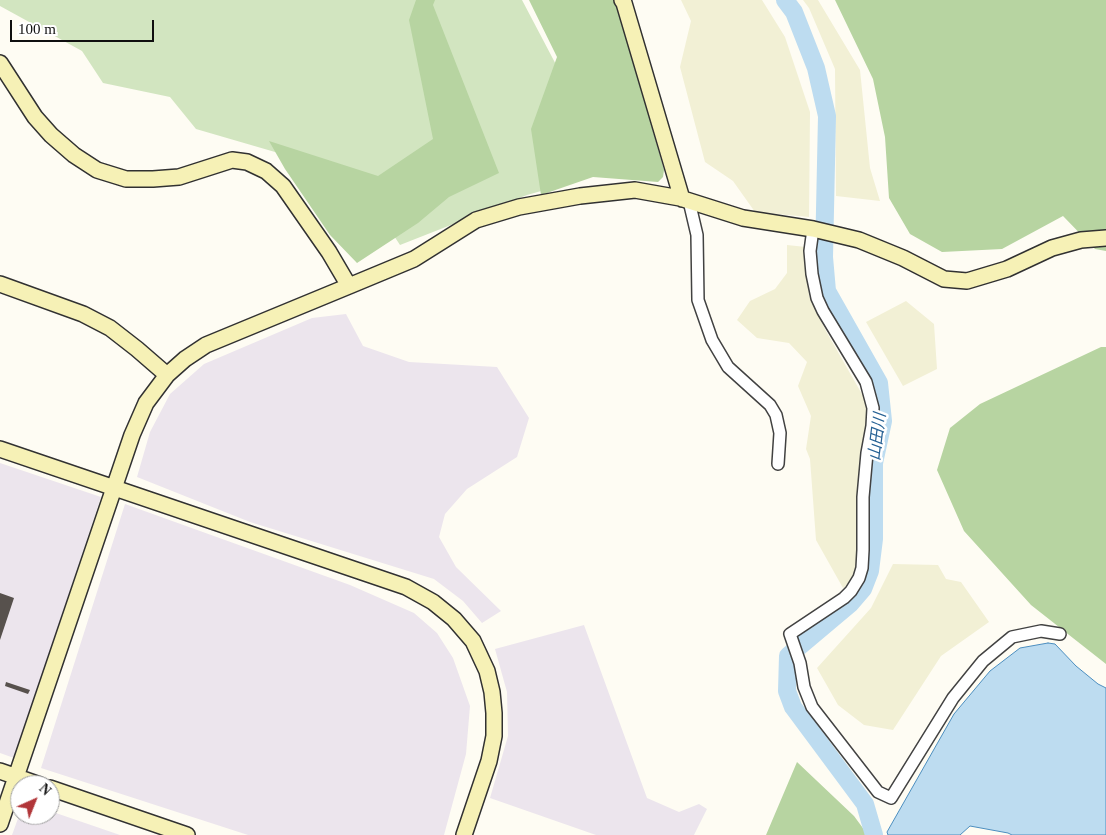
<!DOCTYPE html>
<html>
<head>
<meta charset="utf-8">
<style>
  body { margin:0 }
  #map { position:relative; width:1106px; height:835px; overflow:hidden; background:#fefcf3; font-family:"Times New Roman",serif }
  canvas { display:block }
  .north { position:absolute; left:10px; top:775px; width:50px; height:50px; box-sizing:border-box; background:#fff; border:1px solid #9f9f9f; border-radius:50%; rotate:44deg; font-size:14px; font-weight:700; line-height:20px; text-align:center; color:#0f0f0f }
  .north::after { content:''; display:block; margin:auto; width:18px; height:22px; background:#b13639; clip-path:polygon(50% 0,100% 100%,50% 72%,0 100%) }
  .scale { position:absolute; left:10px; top:20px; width:144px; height:22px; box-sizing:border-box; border:2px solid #0f0f0f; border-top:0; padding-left:6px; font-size:15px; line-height:18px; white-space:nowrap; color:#0f0f0f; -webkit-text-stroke:4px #fff; paint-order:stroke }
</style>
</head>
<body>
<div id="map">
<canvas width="1106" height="835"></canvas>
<div class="north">N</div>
<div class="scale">100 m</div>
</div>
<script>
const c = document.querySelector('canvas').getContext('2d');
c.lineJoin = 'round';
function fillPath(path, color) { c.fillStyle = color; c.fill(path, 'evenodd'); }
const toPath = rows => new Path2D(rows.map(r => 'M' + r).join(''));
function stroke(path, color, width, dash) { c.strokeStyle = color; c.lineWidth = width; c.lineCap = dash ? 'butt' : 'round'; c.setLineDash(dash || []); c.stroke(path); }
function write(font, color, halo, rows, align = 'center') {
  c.font = font + ' "Times New Roman","Noto Sans JP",serif'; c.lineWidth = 5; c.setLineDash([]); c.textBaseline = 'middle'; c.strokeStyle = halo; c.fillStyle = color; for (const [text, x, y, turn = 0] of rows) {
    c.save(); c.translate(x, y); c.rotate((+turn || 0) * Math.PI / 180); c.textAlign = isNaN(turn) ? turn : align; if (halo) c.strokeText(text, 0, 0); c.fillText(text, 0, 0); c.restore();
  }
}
const industrial = toPath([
  [346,314,363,346,409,362,497,367,529,418,517,457,467,489,445,514,439,537,456,567,501,611,482,623,463,601,434,579,250,522,137,477,150,432,170,394,204,364,312,318],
  [0,463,101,497,14,758,0,753],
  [125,504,350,585,414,613,437,633,453,658,470,706,466,754,444,835,248,835,41,768],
  [584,625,647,798,679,812,699,804,707,809,694,835,596,835,490,798,508,736,507,692,495,649],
  [50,811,120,835,12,835,20,813,20,815,50,815]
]);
const farmland = toPath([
  [681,0,762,0,785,37,810,112,809,217,755,212,733,181,705,162,680,67,691,21],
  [803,0,818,0,860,70,870,168,880,201,836,196,835,69,809,8],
  [787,245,806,247,809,296,826,331,867,403,868,422,857,506,857,566,853,581,843,588,816,540,810,459,806,449,811,416,798,386,807,362,789,343,757,338,737,320,750,301,775,289,787,273],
  [906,301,934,324,937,369,903,386,866,322],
  [893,564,938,565,946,579,961,582,989,622,941,656,893,730,864,725,838,705,817,668,871,608]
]);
const green = toPath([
  [0,0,522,0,612,171,527,195,400,245,354,175,196,129,170,97,103,83,82,51,0,6]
]);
const forest = toPath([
  [416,0,435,0,433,5,499,173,449,197,418,223,357,263,330,235,285,169,269,141,378,176,433,139,409,20],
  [529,0,613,0,617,4,664,170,663,177,658,182,593,177,541,195,531,129,557,57],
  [835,0,1106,0,1106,251,1095,249,1063,216,1002,249,942,252,910,234,889,198,885,137,873,79],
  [1101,347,1106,347,1106,664,1031,605,964,531,937,470,950,428,980,404],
  [797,762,854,816,868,835,766,835]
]);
const water = toPath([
  [1048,643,1055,644,1076,666,1098,684,1106,688,1106,835,1012,835,1008,833,970,826,960,835,888,835,887,832,954,714,990,671,1020,648,1048,643]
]);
const river = toPath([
  [785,0,794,12,816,68,827,116,824,257,827,291,879,383,883,421,874,463,874,539,870,571,863,589,851,603,788,656,787,691,793,707,865,804,874,835]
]);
const building = toPath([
  [0,593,14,598,0,640],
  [6,682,30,690,28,694,5,686]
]);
const street = toPath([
  [689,201,697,235,698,300,712,340,728,367,770,405,776,415,780,433,778,464],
  [813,229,810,251,812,274,817,298,823,311,866,382,873,408,872,426,867,453,863,497,863,550,862,568,859,578,851,591,844,598,790,634,800,663,804,687,812,707,878,792,891,798,953,698,983,661,1012,637,1041,631,1060,634]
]);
const secondary = toPath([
  [622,0,624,3,682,199],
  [0,63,35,117,51,135,74,155,97,170,126,179,153,179,179,177,232,160,247,162,266,171,283,186,329,252,349,286,414,259,476,220,519,207,580,196,635,190,680,198,743,218,813,229,859,240,903,258,944,279,967,281,1007,269,1052,248,1081,240,1106,238],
  [0,284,83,314,110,328,137,349,167,375],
  [0,449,406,587,433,602,454,619,473,641,487,671,492,692,494,713,494,736,489,761,464,835],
  [0,771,40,785],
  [50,788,187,835],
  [0,824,132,435,146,403,167,375,185,359,206,345,349,286]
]);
const waterNames = [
  ["山田川",878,437,-83]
];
fillPath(industrial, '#ece5ed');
fillPath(farmland, '#f2f0d5');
fillPath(green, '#d2e5c0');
fillPath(forest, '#b7d4a1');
fillPath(water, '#bddcf0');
stroke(water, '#4c8ebf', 1);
stroke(river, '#bddcf0', 18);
fillPath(building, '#57514d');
stroke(street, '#424242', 14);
stroke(secondary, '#313131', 18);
stroke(street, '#fff', 11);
stroke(secondary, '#f6f1b6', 15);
write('italic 16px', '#266194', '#fff', waterNames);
</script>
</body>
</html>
